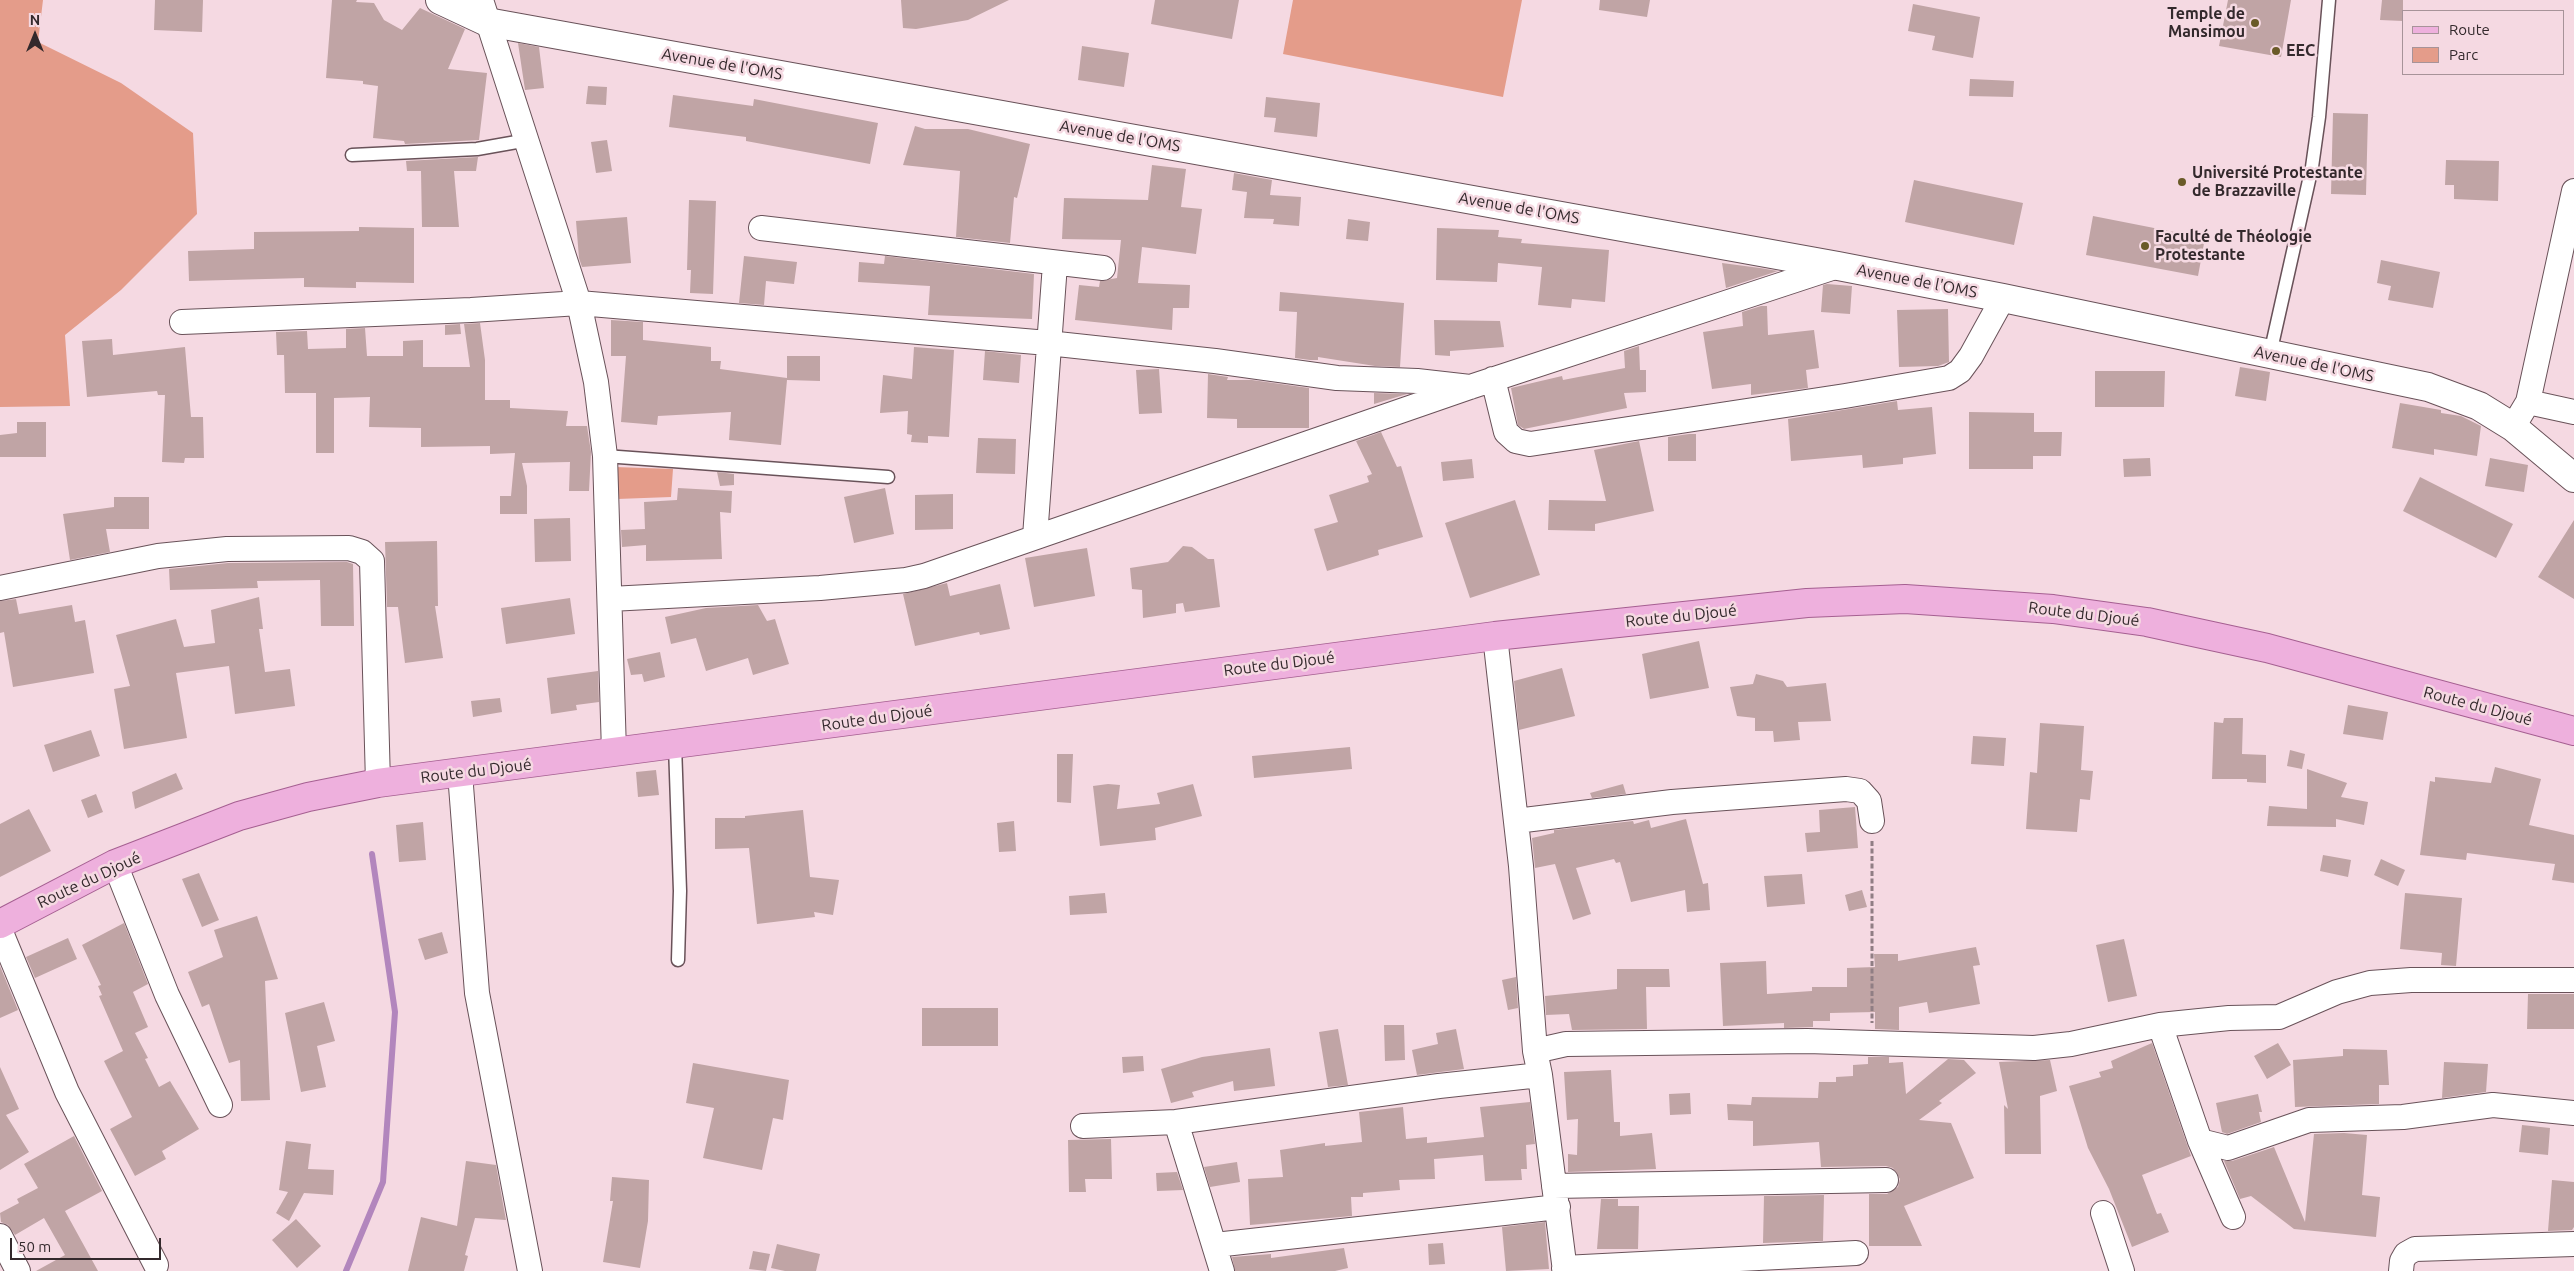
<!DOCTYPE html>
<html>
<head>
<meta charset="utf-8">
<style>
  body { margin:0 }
  #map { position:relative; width:2574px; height:1271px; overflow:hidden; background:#f5d9e2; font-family:Ubuntu,sans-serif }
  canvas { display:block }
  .legend { position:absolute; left:2402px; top:10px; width:162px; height:65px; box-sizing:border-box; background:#f5d9e2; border:1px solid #a79399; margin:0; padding:6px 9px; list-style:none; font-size:15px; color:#33292c }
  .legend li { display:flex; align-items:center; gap:10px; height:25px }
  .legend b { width:25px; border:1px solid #a79399 }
  .north { position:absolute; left:10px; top:10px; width:50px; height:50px; -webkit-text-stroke:4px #f5d9e2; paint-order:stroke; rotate:0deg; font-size:14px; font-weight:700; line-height:20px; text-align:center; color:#33292c }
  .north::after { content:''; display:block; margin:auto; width:18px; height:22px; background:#33292c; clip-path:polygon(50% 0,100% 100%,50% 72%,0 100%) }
  .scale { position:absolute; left:10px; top:1238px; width:151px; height:22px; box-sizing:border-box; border:2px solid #33292c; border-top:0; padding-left:6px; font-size:15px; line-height:18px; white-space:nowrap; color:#33292c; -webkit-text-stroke:4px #f5d9e2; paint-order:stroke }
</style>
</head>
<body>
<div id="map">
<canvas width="2574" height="1271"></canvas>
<ul class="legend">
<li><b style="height:6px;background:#eeb0dd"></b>Route</li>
<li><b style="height:14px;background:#e49c8a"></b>Parc</li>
</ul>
<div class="north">N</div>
<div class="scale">50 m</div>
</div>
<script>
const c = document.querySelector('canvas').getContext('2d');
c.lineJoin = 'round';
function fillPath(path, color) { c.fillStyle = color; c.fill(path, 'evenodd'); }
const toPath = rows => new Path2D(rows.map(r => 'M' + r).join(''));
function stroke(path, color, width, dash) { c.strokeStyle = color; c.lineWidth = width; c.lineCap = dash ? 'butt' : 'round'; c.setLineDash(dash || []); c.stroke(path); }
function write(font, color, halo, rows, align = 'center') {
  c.font = font + ' Ubuntu,sans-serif'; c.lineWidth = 5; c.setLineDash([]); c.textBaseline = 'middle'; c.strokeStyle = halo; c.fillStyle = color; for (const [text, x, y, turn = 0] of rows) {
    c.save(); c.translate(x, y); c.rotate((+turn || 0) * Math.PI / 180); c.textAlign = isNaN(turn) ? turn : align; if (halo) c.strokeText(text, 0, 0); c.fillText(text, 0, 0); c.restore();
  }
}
const green = toPath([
  [0,0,43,0,38,42,121,83,193,133,197,214,121,290,65,335,70,406,0,407],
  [1293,0,1522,0,1503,97,1283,54],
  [615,467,673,469,671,497,617,499]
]);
const stream = toPath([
  [346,1271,383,1182,395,1012,372,854]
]);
const building = toPath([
  [155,0,203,0,202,32,154,30],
  [332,0,357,0,356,2,374,3,384,20,402,30,420,8,465,29,448,69,487,73,479,140,405,144,404,141,373,138,378,86,363,84,363,81,326,78],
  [901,0,1009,0,968,20,916,29,903,28],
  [1155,0,1239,0,1232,39,1151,24],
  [1600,0,1650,0,1647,17,1599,10],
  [2228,0,2291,0,2281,57,2219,46],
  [2382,0,2403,0,2403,21,2380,20],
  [1913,4,1980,17,1973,58,1932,50,1935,36,1908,31],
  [518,43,539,47,544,88,525,90],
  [1082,46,1129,53,1124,87,1078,80],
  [1970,79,2014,81,2013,97,1969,96],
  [588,86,607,87,606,105,586,104],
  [673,95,753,106,754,99,878,123,870,164,746,141,746,137,669,127],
  [1266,97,1320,103,1317,137,1274,132,1276,118,1264,117],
  [2333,113,2368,114,2366,195,2331,194],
  [915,126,925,129,968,129,1030,144,1017,198,1014,197,1010,243,956,237,960,171,903,165],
  [607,140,612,171,596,173,591,142],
  [478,157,476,171,454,171,459,227,422,227,421,171,407,171,406,161],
  [2446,160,2499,161,2498,201,2454,199,2454,185,2445,185],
  [1152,165,1186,169,1181,207,1202,209,1196,254,1142,247,1138,283,1190,285,1189,308,1173,308,1172,330,1075,320,1079,285,1099,287,1100,281,1117,278,1121,240,1062,239,1064,198,1148,200],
  [1234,173,1272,180,1270,195,1301,197,1299,226,1273,224,1274,219,1244,218,1247,192,1232,190],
  [1914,180,2023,203,2014,245,1905,222],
  [689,200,716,201,713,294,690,293,691,270,687,270],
  [2093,216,2205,238,2198,276,2086,255],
  [627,217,631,263,582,267,579,258,576,221],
  [1348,219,1370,222,1368,241,1346,239],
  [359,227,414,228,414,283,356,282,356,288,304,287,304,278,189,281,188,251,254,249,254,232,359,231],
  [1437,228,1499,230,1498,237,1522,239,1521,243,1609,250,1605,302,1572,299,1571,308,1538,305,1542,267,1498,263,1497,282,1436,280],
  [744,256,797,262,794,284,766,281,764,305,739,303],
  [885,256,1034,274,1032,319,928,315,930,286,858,282,859,262,884,264],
  [2381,260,2440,272,2433,308,2388,300,2391,286,2377,283],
  [1722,263,1760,268,1778,271,1726,288],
  [1827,284,1852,286,1850,314,1821,312,1823,285],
  [1280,292,1404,303,1400,367,1375,366,1318,357,1318,360,1310,360,1295,358,1297,312,1279,311],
  [1761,306,1767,306,1768,335,1814,330,1819,368,1806,370,1808,388,1751,395,1751,384,1712,389,1703,332,1743,326,1742,312],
  [1948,309,1949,362,1938,366,1899,367,1897,310],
  [611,320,643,322,643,340,711,347,711,361,721,361,720,369,787,378,787,356,820,356,820,381,787,380,781,445,729,440,731,412,658,416,657,425,621,422,626,356,611,356],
  [1434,320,1500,321,1504,347,1450,351,1450,356,1435,355],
  [480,323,485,360,485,400,510,400,510,408,568,411,566,426,587,426,591,452,589,491,569,491,570,462,522,463,527,486,527,514,500,514,500,496,511,496,515,453,490,454,490,446,421,447,421,428,369,427,370,397,334,398,334,453,316,453,316,393,285,393,284,355,277,355,276,332,307,331,308,349,346,348,346,329,365,328,367,356,403,356,403,341,423,340,423,367,470,367,464,324],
  [460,324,461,334,445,335,445,325],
  [112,339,113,355,185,347,191,417,203,417,204,458,185,458,184,463,162,462,165,395,158,395,157,391,87,397,82,341],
  [1639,346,1640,370,1646,370,1646,392,1624,393,1627,408,1524,429,1518,425,1511,388,1562,376,1563,380,1625,368,1624,351],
  [914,347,954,350,949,437,928,436,928,443,911,442,912,435,907,434,908,411,880,413,883,375,912,379],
  [985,351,1021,355,1019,383,983,380],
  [2240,367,2270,372,2266,401,2235,396],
  [1159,369,1162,413,1139,414,1136,370],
  [2095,371,2165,371,2164,407,2095,407],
  [1208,374,1228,377,1227,380,1252,380,1309,388,1309,428,1237,428,1237,419,1207,418],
  [1374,393,1407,394,1374,404],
  [1897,401,1898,410,1932,407,1936,454,1903,458,1903,464,1863,468,1862,455,1791,461,1788,419],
  [2400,403,2441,410,2441,413,2461,416,2481,426,2477,456,2434,449,2434,455,2392,448],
  [1969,412,2034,413,2034,432,2062,432,2061,456,2033,456,2033,469,1969,469],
  [17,422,46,422,46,457,0,457,0,435,17,433],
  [1381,432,1397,467,1401,466,1423,537,1378,550,1379,555,1327,571,1314,529,1338,522,1329,495,1369,482,1367,476,1372,474,1356,441],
  [1689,434,1696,434,1696,461,1668,461,1668,437],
  [978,438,1016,439,1015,474,976,473],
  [1639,441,1654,511,1595,524,1595,531,1548,530,1549,500,1606,501,1594,450],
  [2150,458,2151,476,2124,477,2123,459],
  [2490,458,2528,465,2524,492,2485,486],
  [1472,459,1474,478,1443,481,1441,462],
  [717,472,734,474,734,485,720,486],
  [2420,477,2513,524,2496,558,2403,511],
  [678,488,732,491,731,513,720,512,722,559,646,561,646,545,622,547,621,530,645,529,644,502,677,500],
  [885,488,894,534,854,543,844,497],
  [953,494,953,529,915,530,915,495],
  [114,497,149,497,149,529,106,529,110,552,70,560,63,514,114,507],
  [1515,500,1540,575,1470,598,1445,523],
  [570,518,571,561,535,562,534,519],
  [2574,520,2574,599,2538,577],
  [437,541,438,606,435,606,443,658,405,663,398,607,387,607,385,542],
  [1183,546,1192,547,1208,559,1214,559,1220,607,1185,612,1183,603,1176,604,1176,613,1143,618,1142,590,1132,589,1130,568,1168,562],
  [1087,548,1095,596,1034,607,1025,558],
  [347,562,353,564,354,626,321,626,320,580,257,581,258,588,170,590,169,569,228,563],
  [947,583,950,596,1000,584,1010,629,980,635,979,632,915,646,903,594],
  [259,597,263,629,259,629,265,672,290,669,295,706,235,714,229,666,176,673,187,738,124,749,114,689,130,686,116,635,176,619,184,647,215,643,211,610],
  [570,598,575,634,506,644,501,608],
  [16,599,19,614,72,605,75,622,85,620,94,673,13,687,4,632,0,633,0,601],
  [758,605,767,621,775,619,789,664,753,675,748,658,706,671,696,638,671,644,665,617,706,608],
  [1699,641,1709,688,1650,699,1642,654],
  [660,652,665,677,644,682,642,674,631,675,627,659],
  [1562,668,1575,716,1519,730,1514,681],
  [598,671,599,702,576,705,577,710,551,714,547,678],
  [1756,674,1783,681,1787,687,1826,683,1831,721,1798,722,1800,740,1774,742,1773,731,1755,731,1755,718,1737,716,1730,687,1753,684],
  [500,698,502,712,473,717,471,701],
  [2348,705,2388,712,2383,740,2343,734],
  [2224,718,2243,718,2242,754,2266,755,2266,783,2247,782,2247,779,2212,779,2214,722,2223,723],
  [2040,723,2084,726,2081,770,2093,771,2090,800,2080,799,2077,832,2026,829,2030,772,2037,773],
  [91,730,100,756,53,772,44,745],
  [1973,736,2006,738,2004,766,1971,764],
  [1350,747,1352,769,1254,778,1252,756],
  [2290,750,2305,754,2302,769,2287,766],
  [1057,754,1073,754,1071,803,1057,802],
  [2495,767,2541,779,2529,825,2574,835,2574,883,2552,880,2555,864,2467,853,2466,860,2420,855,2430,781,2435,782,2435,777,2491,783],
  [2307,769,2347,783,2341,797,2368,802,2364,825,2336,819,2336,827,2267,826,2269,806,2307,809],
  [656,770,659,795,638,797,636,772],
  [176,773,183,789,135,809,132,792],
  [1108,784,1120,785,1117,809,1160,804,1157,793,1193,784,1202,816,1155,828,1156,840,1100,846,1093,786],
  [1623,784,1626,794,1592,798,1590,793],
  [96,794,103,812,88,818,81,800],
  [1855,807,1858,848,1807,852,1805,833,1820,832,1819,810],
  [29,809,51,851,0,877,0,824],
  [803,810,810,877,839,880,833,915,814,912,815,917,757,924,749,848,715,849,715,818,745,818,745,816],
  [1686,819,1703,884,1708,883,1710,910,1687,912,1685,890,1631,902,1620,862,1616,863,1614,859,1576,868,1591,914,1573,920,1555,864,1535,868,1532,838,1554,833,1554,830,1633,821,1634,824,1649,820,1651,828],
  [1014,821,1016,851,999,852,997,823],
  [423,822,426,860,399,862,396,825],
  [2323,855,2351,860,2348,877,2320,871],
  [2381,859,2405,870,2398,886,2374,875],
  [199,873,219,920,202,927,182,879],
  [1802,874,1805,904,1767,907,1764,876],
  [1862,890,1867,907,1849,911,1845,895],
  [1105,893,1107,913,1070,915,1069,896],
  [2405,893,2462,898,2456,966,2441,965,2442,953,2400,949],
  [257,916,278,979,265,981,270,1100,241,1101,240,1060,229,1063,209,1004,202,1007,188,972,223,957,214,930],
  [124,923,148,984,133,992,148,1027,135,1033,148,1058,145,1059,159,1087,170,1081,199,1129,162,1151,166,1159,135,1176,110,1129,132,1117,104,1061,123,1051,99,996,102,995,98,986,101,985,82,945],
  [442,932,448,953,425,960,418,939],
  [68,938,77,959,35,978,26,957],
  [2124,939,2137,996,2108,1002,2096,945],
  [1976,947,1980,965,1973,966,1980,1004,1929,1013,1927,1002,1899,1007,1899,1030,1875,1029,1875,1012,1830,1013,1830,1021,1813,1021,1813,1027,1784,1028,1784,1023,1723,1026,1720,963,1766,961,1767,994,1812,991,1812,987,1847,987,1847,968,1875,967,1874,954,1898,954,1898,961],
  [0,966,18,1010,0,1018],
  [1617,969,1669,969,1670,987,1646,987,1647,1029,1572,1030,1569,1014,1546,1015,1545,996,1617,989],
  [1516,977,1518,1008,1508,1010,1502,980],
  [2528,994,2574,994,2574,1029,2527,1029],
  [324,1002,335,1041,317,1046,326,1087,301,1092,285,1013],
  [922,1008,998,1008,998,1046,922,1046],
  [1384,1025,1404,1025,1405,1060,1385,1061],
  [1338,1029,1348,1085,1328,1087,1319,1032],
  [1456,1029,1464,1069,1417,1075,1412,1050,1438,1044,1436,1033],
  [2152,1043,2191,1156,2142,1175,2157,1214,2161,1213,2169,1232,2132,1247,2109,1189,2088,1148,2069,1086,2101,1077,2099,1072,2113,1068,2111,1061],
  [2278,1043,2291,1065,2267,1079,2254,1056],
  [1270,1048,1275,1086,1234,1091,1233,1081,1192,1092,1194,1097,1171,1103,1161,1069,1202,1057],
  [2343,1049,2387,1050,2389,1085,2379,1085,2379,1104,2295,1107,2293,1060,2343,1056],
  [1143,1056,1144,1071,1123,1073,1122,1057],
  [1868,1057,1889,1057,1889,1063,1903,1062,1906,1094,1948,1059,1964,1060,1976,1073,1939,1101,1942,1103,1919,1120,1951,1123,1974,1178,1904,1206,1922,1246,1869,1246,1869,1194,1887,1194,1898,1187,1900,1179,1893,1168,1886,1166,1821,1167,1819,1142,1753,1146,1753,1121,1728,1120,1727,1104,1751,1105,1752,1097,1818,1098,1819,1082,1836,1082,1836,1077,1853,1076,1853,1065,1868,1064],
  [2050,1060,2057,1091,2040,1096,2041,1154,2005,1154,2004,1105,2008,1109,1999,1062],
  [2444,1062,2488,1064,2486,1092,2442,1098],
  [693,1063,789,1080,783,1120,773,1118,762,1170,703,1158,714,1108,686,1103],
  [0,1067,19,1109,6,1115,29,1152,0,1170],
  [1611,1070,1614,1122,1620,1122,1620,1136,1652,1133,1656,1169,1568,1172,1568,1154,1577,1155,1578,1119,1567,1120,1564,1072],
  [1690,1093,1691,1114,1670,1115,1669,1094],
  [2258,1094,2262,1112,2259,1112,2261,1122,2227,1134,2222,1132,2216,1103],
  [1530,1102,1535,1144,1526,1145,1527,1169,1521,1169,1522,1180,1485,1181,1483,1155,1434,1159,1435,1179,1399,1180,1400,1190,1363,1193,1363,1197,1351,1197,1352,1216,1250,1225,1248,1179,1283,1177,1280,1150,1325,1143,1325,1146,1362,1142,1359,1112,1403,1107,1406,1139,1427,1137,1427,1143,1484,1137,1480,1107],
  [2522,1125,2550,1128,2548,1155,2519,1152],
  [2344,1133,2367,1135,2362,1195,2380,1197,2376,1237,2294,1229,2251,1196,2240,1199,2224,1161,2232,1161,2274,1147,2305,1222,2314,1134],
  [74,1136,102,1191,65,1211,98,1271,36,1271,65,1255,44,1218,15,1235,8,1225,1,1222,0,1213,19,1203,17,1199,38,1188,24,1164],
  [1111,1139,1112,1179,1085,1179,1086,1192,1069,1192,1068,1140],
  [286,1141,311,1144,308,1169,334,1170,333,1195,304,1193,289,1221,276,1213,288,1192,279,1190],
  [466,1161,496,1165,506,1220,475,1218,465,1255,468,1256,464,1271,408,1271,421,1217,457,1226],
  [1237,1162,1240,1182,1210,1187,1204,1167],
  [1177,1172,1183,1190,1157,1191,1156,1173],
  [612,1177,649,1180,648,1221,640,1268,603,1262,613,1201,610,1201],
  [2552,1180,2574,1182,2574,1227,2572,1230,2548,1231],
  [1824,1195,1823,1241,1763,1243,1764,1196],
  [1601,1199,1618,1199,1618,1206,1639,1206,1638,1249,1597,1249],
  [296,1219,321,1246,297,1268,272,1240],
  [1545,1222,1549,1269,1506,1271,1502,1227],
  [1443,1243,1445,1264,1429,1265,1428,1244],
  [777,1244,820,1254,816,1271,785,1271,771,1268],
  [1344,1248,1348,1268,1335,1271,1235,1271,1232,1257,1271,1254,1271,1258],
  [753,1251,770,1254,766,1271,749,1269]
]);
const path = toPath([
  [1872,841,1872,1023]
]);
const service = toPath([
  [352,155,477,149,528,140],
  [2270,354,2312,167,2319,117,2329,0],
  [605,456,888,477],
  [675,745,680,891,678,960]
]);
const minor = toPath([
  [481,0,579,303,596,382,605,456,614,752],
  [761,228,1103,268],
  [182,322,471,310,579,303,1048,343,1215,361,1337,378,1417,381,1470,387],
  [1493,379,1506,432,1516,441,1530,444,1845,396,1949,378,1960,371,1971,356,2003,298],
  [2528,402,2574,412],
  [2513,427,2528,402,2574,191],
  [1035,537,1055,264],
  [0,588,158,556,227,549,349,548,362,552,372,561,378,783],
  [610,599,820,588,906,580,924,576,1470,387,1838,266],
  [1495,636,1521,866,1535,1051,1540,1075,1565,1271],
  [460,773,477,993,530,1271],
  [1516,821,1672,802,1846,789,1860,791,1869,801,1872,821],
  [115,864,167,995,220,1105],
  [0,930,67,1092,156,1265],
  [2160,1025,2200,1141,2233,1217],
  [1535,1051,1566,1044,1807,1041,2034,1048,2071,1044,2160,1025,2229,1018,2279,1017,2337,992,2370,983,2411,980,2574,980],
  [1176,1122,1222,1271],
  [1083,1126,1176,1122,1439,1086,1540,1075],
  [2200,1141,2228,1148,2309,1120,2403,1117,2493,1105,2574,1113],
  [1554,1186,1886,1180],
  [2103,1213,2122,1271],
  [0,1236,18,1271],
  [1215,1245,1558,1207],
  [1564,1268,1856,1253],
  [2401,1271,2402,1261,2406,1254,2415,1249,2574,1244]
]);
const tertiary = toPath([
  [440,0,487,22,1838,266,2003,298,2428,387,2479,406,2513,427,2574,478]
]);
const primary = toPath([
  [0,924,115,864,239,816,308,797,378,783,1495,636,1807,603,1905,599,2053,609,2147,622,2267,648,2574,731]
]);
const markers = [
  [2255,23,5,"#6a5a28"],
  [2276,51,5,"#6a5a28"],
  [2182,182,5,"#6a5a28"],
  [2145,246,5,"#6a5a28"]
];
const poiNames = [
  ["Temple de",2245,14,"right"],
  ["Mansimou",2245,32,"right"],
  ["EEC",2286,51],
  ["Université Protestante",2192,173],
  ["de Brazzaville",2192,191],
  ["Faculté de Théologie",2155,237],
  ["Protestante",2155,255]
];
const streetNames = [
  ["Avenue de l'OMS",722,64,10],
  ["Avenue de l'OMS",1120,136,10],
  ["Avenue de l'OMS",1519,208,10],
  ["Avenue de l'OMS",1917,281,11],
  ["Avenue de l'OMS",2314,364,12],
  ["Route du Djoué",2084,614,7],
  ["Route du Djoué",1681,616,-6],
  ["Route du Djoué",1279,664,-7],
  ["Route du Djoué",2478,706,15],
  ["Route du Djoué",877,718,-8],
  ["Route du Djoué",476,771,-7],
  ["Route du Djoué",89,880,-25]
];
fillPath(green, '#e49c8a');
stroke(stream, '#b286bd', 6);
fillPath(building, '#c0a4a5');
stroke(service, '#695259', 15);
stroke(minor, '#695259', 26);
stroke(tertiary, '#695259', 30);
stroke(primary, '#a55f91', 30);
stroke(path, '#907e84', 3, [5, 2.5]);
stroke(service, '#fff', 12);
stroke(minor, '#fff', 24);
stroke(tertiary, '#fff', 28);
stroke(primary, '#eeb0dd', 28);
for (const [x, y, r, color] of markers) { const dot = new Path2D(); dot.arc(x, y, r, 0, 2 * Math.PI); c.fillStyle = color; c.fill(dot); stroke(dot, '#f5d9e2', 2); }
write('bold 16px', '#33292c', '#f5d9e2', poiNames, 'left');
write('16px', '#33292c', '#f5d9e2', streetNames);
</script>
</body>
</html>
